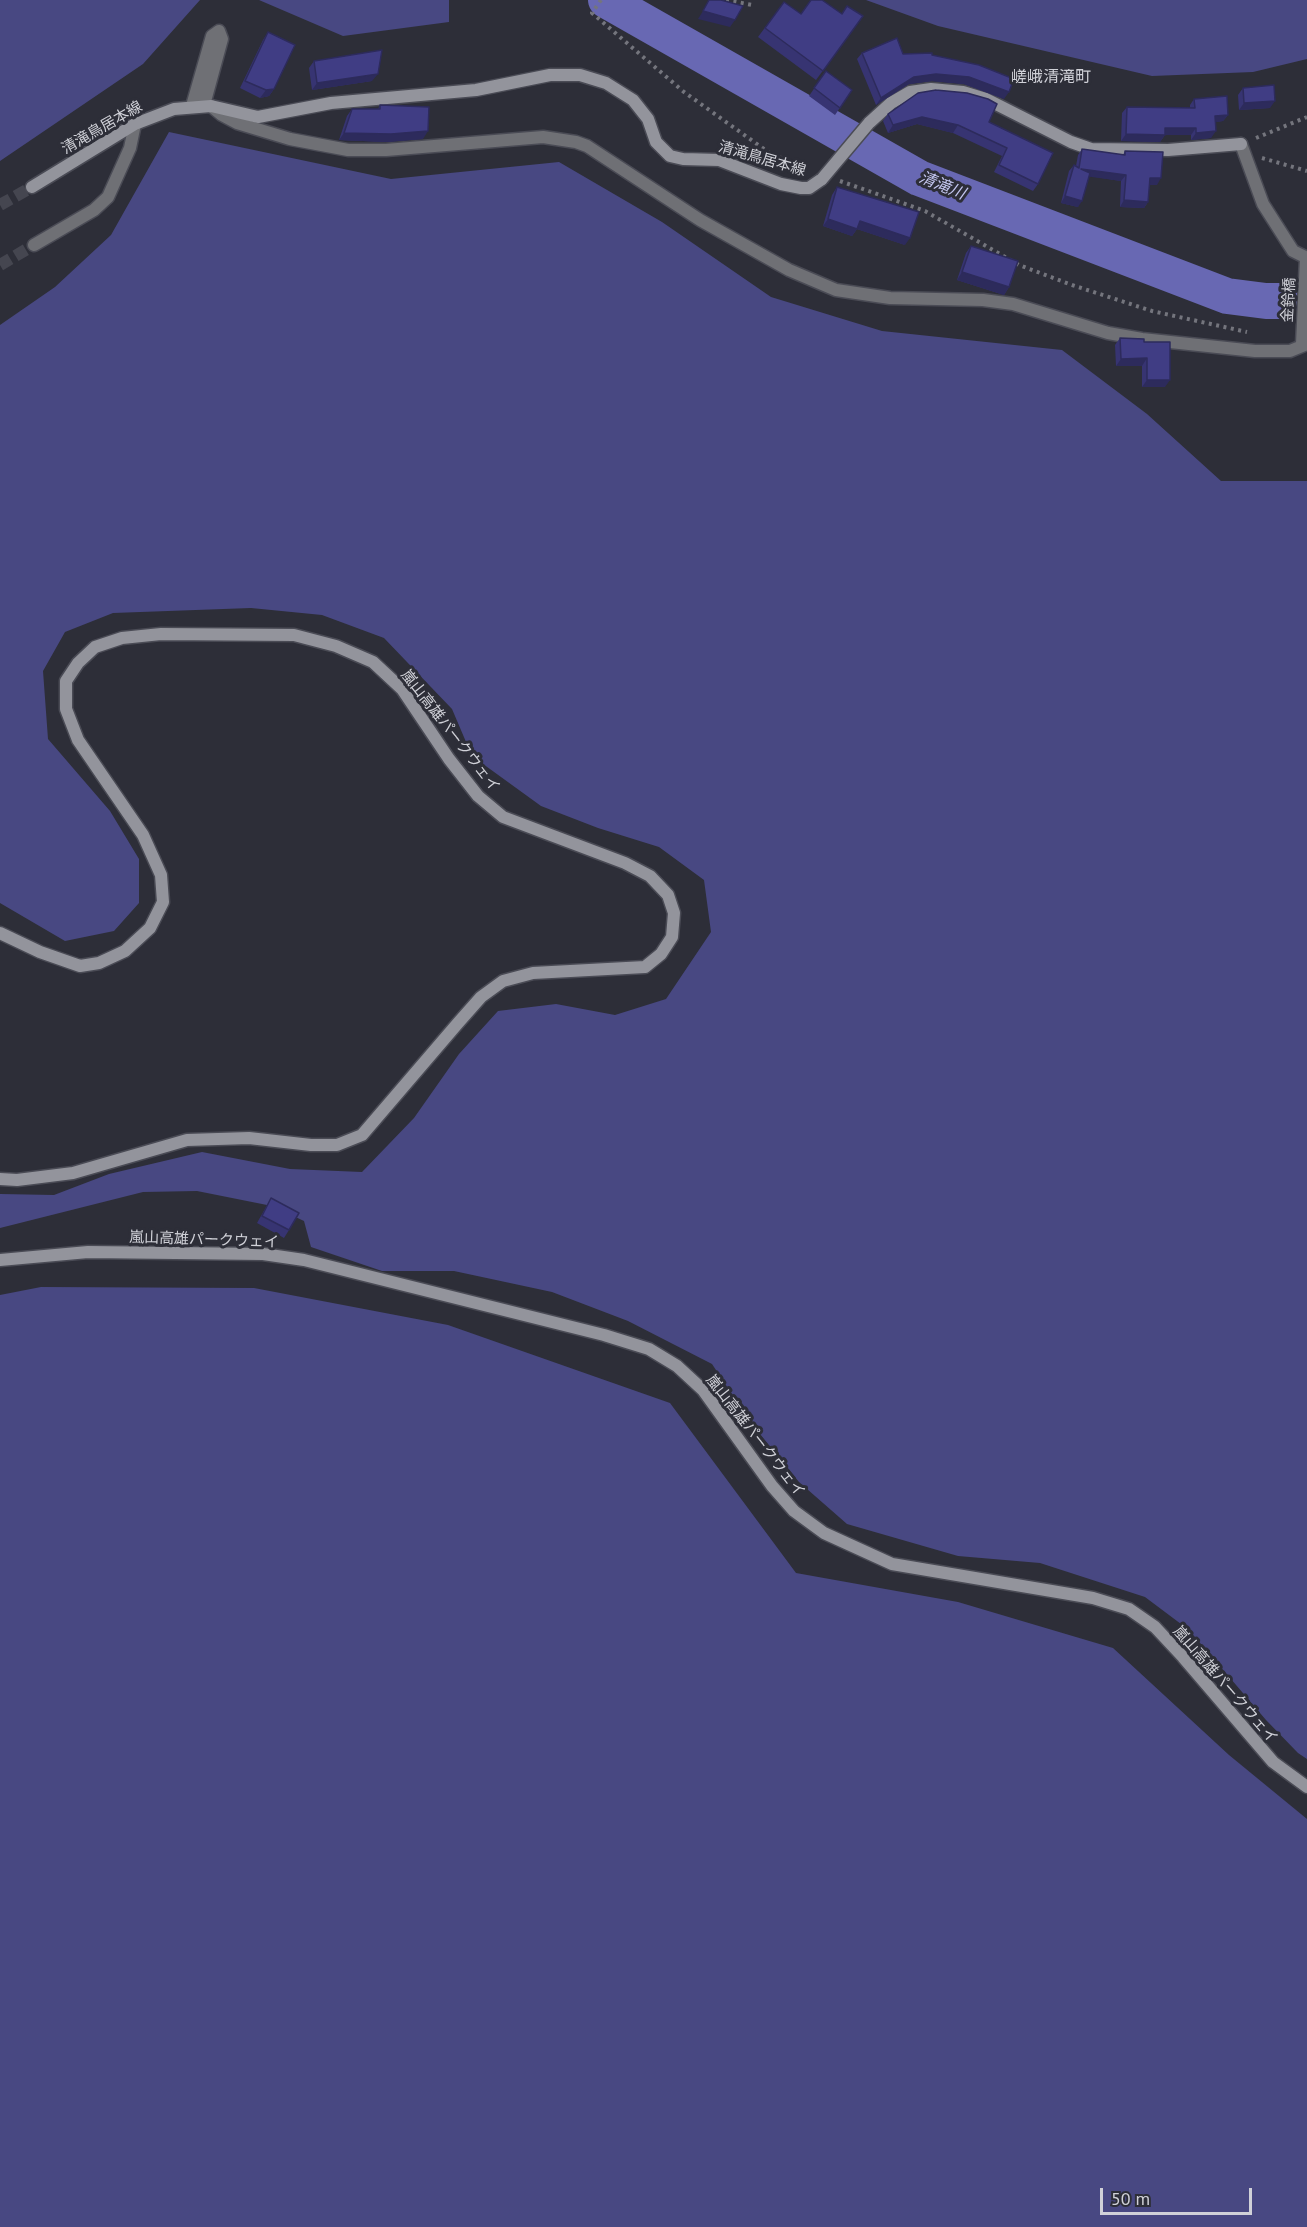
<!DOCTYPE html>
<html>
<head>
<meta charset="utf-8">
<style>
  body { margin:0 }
  #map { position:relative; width:1307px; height:2227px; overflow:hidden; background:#2d2e38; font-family:"PT Sans",sans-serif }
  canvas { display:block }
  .scale { position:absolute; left:1100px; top:2188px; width:152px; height:27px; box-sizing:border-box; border:3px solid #d0d1d8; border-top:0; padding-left:8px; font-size:18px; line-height:21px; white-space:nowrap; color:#d0d1d8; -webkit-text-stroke:4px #2d2e38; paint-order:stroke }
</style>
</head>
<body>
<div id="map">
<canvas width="1307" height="2227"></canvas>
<div class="scale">50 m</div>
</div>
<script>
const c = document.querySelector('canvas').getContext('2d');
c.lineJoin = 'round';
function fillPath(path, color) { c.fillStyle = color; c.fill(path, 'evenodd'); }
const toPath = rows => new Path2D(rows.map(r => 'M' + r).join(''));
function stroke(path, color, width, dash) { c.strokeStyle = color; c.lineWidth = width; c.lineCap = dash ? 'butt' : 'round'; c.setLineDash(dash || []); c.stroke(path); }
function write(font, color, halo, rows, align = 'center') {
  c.font = font + ' "PT Sans","Noto Sans JP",sans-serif'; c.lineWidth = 6; c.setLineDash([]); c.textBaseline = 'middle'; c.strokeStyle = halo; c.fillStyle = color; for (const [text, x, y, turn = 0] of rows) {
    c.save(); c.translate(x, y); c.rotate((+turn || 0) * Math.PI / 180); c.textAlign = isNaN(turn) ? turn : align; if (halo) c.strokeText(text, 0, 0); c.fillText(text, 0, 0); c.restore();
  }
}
const green = toPath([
  [0,0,200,0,143,64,0,161],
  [259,0,449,0,449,22,343,36],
  [866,0,1307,0,1307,59,1253,72,1152,76,938,26],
  [169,132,391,179,559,162,662,222,771,297,882,331,1062,350,1147,414,1221,481,1307,481,1307,1759,1298,1753,1266,1720,1189,1630,1145,1597,1040,1563,958,1556,847,1524,799,1482,751,1423,712,1364,628,1321,552,1292,454,1271,382,1271,311,1247,304,1221,272,1206,197,1191,143,1192,0,1228,0,1194,54,1195,109,1174,202,1152,290,1169,362,1172,414,1118,459,1054,498,1011,556,1004,615,1015,666,999,711,932,704,880,659,847,598,828,541,806,472,756,452,709,384,638,322,615,251,608,113,613,65,632,43,671,48,739,110,811,139,859,139,903,114,931,65,941,0,903,0,325,55,287,111,235],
  [41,1287,254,1288,448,1325,670,1403,796,1573,958,1602,1113,1648,1229,1755,1307,1819,1307,2227,0,2227,0,1295]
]);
const river = toPath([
  [606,0,919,178,1227,296,1266,301,1307,301]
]);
const streetTunnel = toPath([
  [0,265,34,245]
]);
const secondaryTunnel = toPath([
  [0,205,32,187]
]);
const path = toPath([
  [601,0,592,13,684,92,792,169],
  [726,0,752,5],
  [1256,138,1307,117],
  [773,154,807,170],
  [1262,158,1307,171],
  [840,181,925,211,1019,265,1072,285,1152,311,1247,332]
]);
const lane = toPath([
  [192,106,212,36,219,31,222,39,204,105]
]);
const street = toPath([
  [211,106,222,115,237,123,290,139,348,150,386,150,543,137,576,142,587,146,700,220,789,270,836,290,890,298,983,300,1013,304,1108,333,1142,339,1255,351,1290,351,1307,344],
  [1241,144,1263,204,1293,251,1307,258],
  [34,245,94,210,108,197,130,148,135,124],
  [1302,344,1306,258]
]);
const secondary = toPath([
  [869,123,891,103,910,92,931,89,963,92,986,99,1071,142,1091,149,1168,150,1241,144],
  [32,187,135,124,174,109,211,106,258,117,331,103,476,90,550,75,580,75,606,83,633,100,648,119,656,142,670,156,683,159,719,160,781,184,801,188,809,188,822,179],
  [0,933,40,952,80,966,99,963,125,951,150,928,163,902,161,875,143,835,78,740,66,709,66,681,78,663,95,647,122,638,161,634,294,635,336,646,373,662,402,689,449,759,478,796,503,817,625,863,650,876,668,895,674,913,672,937,661,954,645,967,533,973,503,981,481,997,458,1023,362,1135,337,1145,311,1145,249,1138,187,1140,73,1173,17,1180,0,1179],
  [0,1260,88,1252,263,1254,304,1260,604,1335,649,1349,677,1366,703,1390,772,1486,794,1511,824,1533,892,1564,1093,1598,1129,1609,1155,1627,1183,1657,1273,1762,1307,1787]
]);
const secondaryBridge = toPath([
  [822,179,869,123]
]);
const wall = toPath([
  [784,2,801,14,842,13,847,6,863,16,816,80,758,37],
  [268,32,274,89,269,96,260,98,240,88,263,40],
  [862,53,932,55,1004,99,964,84,932,81,909,84,876,105,857,59],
  [314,61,372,81,312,90,309,68],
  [826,71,852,90,835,115,809,96],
  [1243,88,1270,108,1239,110,1238,95],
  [1194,99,1228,115,1223,121,1215,122,1211,138,1191,140,1191,135,1165,135,1160,142,1121,141,1122,113,1127,107,1190,108,1190,105],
  [380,105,423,139,386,142,339,140,347,116,352,109,378,109],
  [888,114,989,122,1038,184,1033,191,994,172,1002,156,953,133,917,124,888,133,883,121],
  [1082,149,1123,155,1125,151,1157,185,1149,185,1148,202,1144,208,1120,207,1121,181,1089,176,1078,207,1061,203,1069,171,1074,165,1076,166,1078,155],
  [837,187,905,245,857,229,852,236,823,226,832,195],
  [971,246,1009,287,1004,295,957,280,966,253],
  [1120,338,1144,342,1165,387,1142,387,1142,366,1116,366,1115,345],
  [271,1198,289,1230,284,1238,257,1223]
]);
const shadedWall = toPath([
  [703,11,735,20,730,27,698,19],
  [378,74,372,81,312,90,317,83],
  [936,74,969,77,1009,92,1004,99,964,84,932,81,909,84,876,105,881,98,914,77],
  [274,89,269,96,260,98,266,90],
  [1275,101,1270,108,1239,110,1244,103],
  [1228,115,1223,121,1210,123,1215,116],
  [922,117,958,125,953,133,917,124,888,133,893,125],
  [1165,128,1196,128,1191,135,1160,135],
  [428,131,423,139,386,142,339,140,344,133],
  [1216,131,1211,138,1191,140,1196,133],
  [1126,134,1165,135,1160,142,1121,141],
  [1081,169,1126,175,1121,181,1077,175],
  [1150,178,1161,178,1157,185,1146,185],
  [1065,196,1082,201,1078,207,1061,203],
  [1124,200,1148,202,1144,208,1120,207],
  [828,219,860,221,910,238,905,245,857,229,852,236,823,226],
  [962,272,1009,287,1004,295,957,280],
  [1147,358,1142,366,1116,366,1121,359],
  [1147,380,1170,380,1165,387,1142,387]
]);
const building = toPath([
  [709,0,721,0,743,6,735,20,703,11,709,0],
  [811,0,822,0,842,14,847,6,863,16,823,71,765,28,784,2,801,14,811,0],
  [268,32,295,45,274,89,266,90,245,81,268,32],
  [897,38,903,54,932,53,932,55,979,65,1014,79,1009,92,969,77,936,74,914,77,881,98,862,53,897,38],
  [382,50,378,74,317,83,314,61,382,50],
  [826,71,852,90,840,108,814,88,826,71],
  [1274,85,1275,101,1244,103,1243,88,1274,85],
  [936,90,967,93,988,99,997,104,989,122,1053,153,1038,184,999,165,1007,148,958,125,922,117,893,125,888,114,918,93,936,90],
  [1227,96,1228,115,1215,116,1216,131,1196,133,1196,128,1165,128,1165,135,1126,134,1127,107,1195,108,1194,99,1227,96],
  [380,105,429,107,428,131,391,134,344,133,352,109,380,109,380,105],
  [1082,149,1125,155,1125,151,1163,152,1161,178,1150,178,1148,202,1124,200,1126,175,1081,169,1090,173,1082,201,1065,196,1074,165,1079,168,1082,149],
  [837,187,919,212,910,238,860,221,857,229,828,219,837,187],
  [971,246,1018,261,1009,287,962,272,971,246],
  [1120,338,1144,339,1144,342,1170,342,1170,380,1147,380,1147,358,1121,359,1120,338],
  [271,1198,299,1213,289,1230,262,1216,271,1198]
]);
const streetNames = [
  ["清滝鳥居本線",102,128,-30],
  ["清滝鳥居本線",762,159,16],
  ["金鈴橋",1289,300,-87],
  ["嵐山高雄パークウェイ",450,731,52],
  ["嵐山高雄パークウェイ",204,1240,2],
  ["嵐山高雄パークウェイ",755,1436,52],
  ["嵐山高雄パークウェイ",1225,1685,49]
];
const neighbourhoodNames = [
  ["嵯峨清滝町",1051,77]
];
const waterNames = [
  ["清滝川",942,186,22]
];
fillPath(green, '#484882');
stroke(river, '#6868b3', 36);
stroke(streetTunnel, '#454650', 12, [12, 6]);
stroke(secondaryTunnel, '#454650', 12, [12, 6]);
stroke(lane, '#4a4b55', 15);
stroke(street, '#4a4b55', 15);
stroke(secondary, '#4a4b55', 15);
stroke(path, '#74757d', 4, [3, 4.5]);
stroke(lane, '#6f7075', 12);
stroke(street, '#6f7075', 12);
stroke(secondary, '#93949c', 12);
stroke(secondaryBridge, '#4a4b55', 15, []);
stroke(secondaryBridge, '#93949c', 12);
fillPath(wall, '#373472');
fillPath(shadedWall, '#2d2b5c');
fillPath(building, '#403d84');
stroke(building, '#2d2b5c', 1.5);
write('15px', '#d0d1d8', '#2d2e38', streetNames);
write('16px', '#d0d1d8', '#2d2e38', neighbourhoodNames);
write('italic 16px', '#c3c6ef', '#2d2e38', waterNames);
</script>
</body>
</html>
